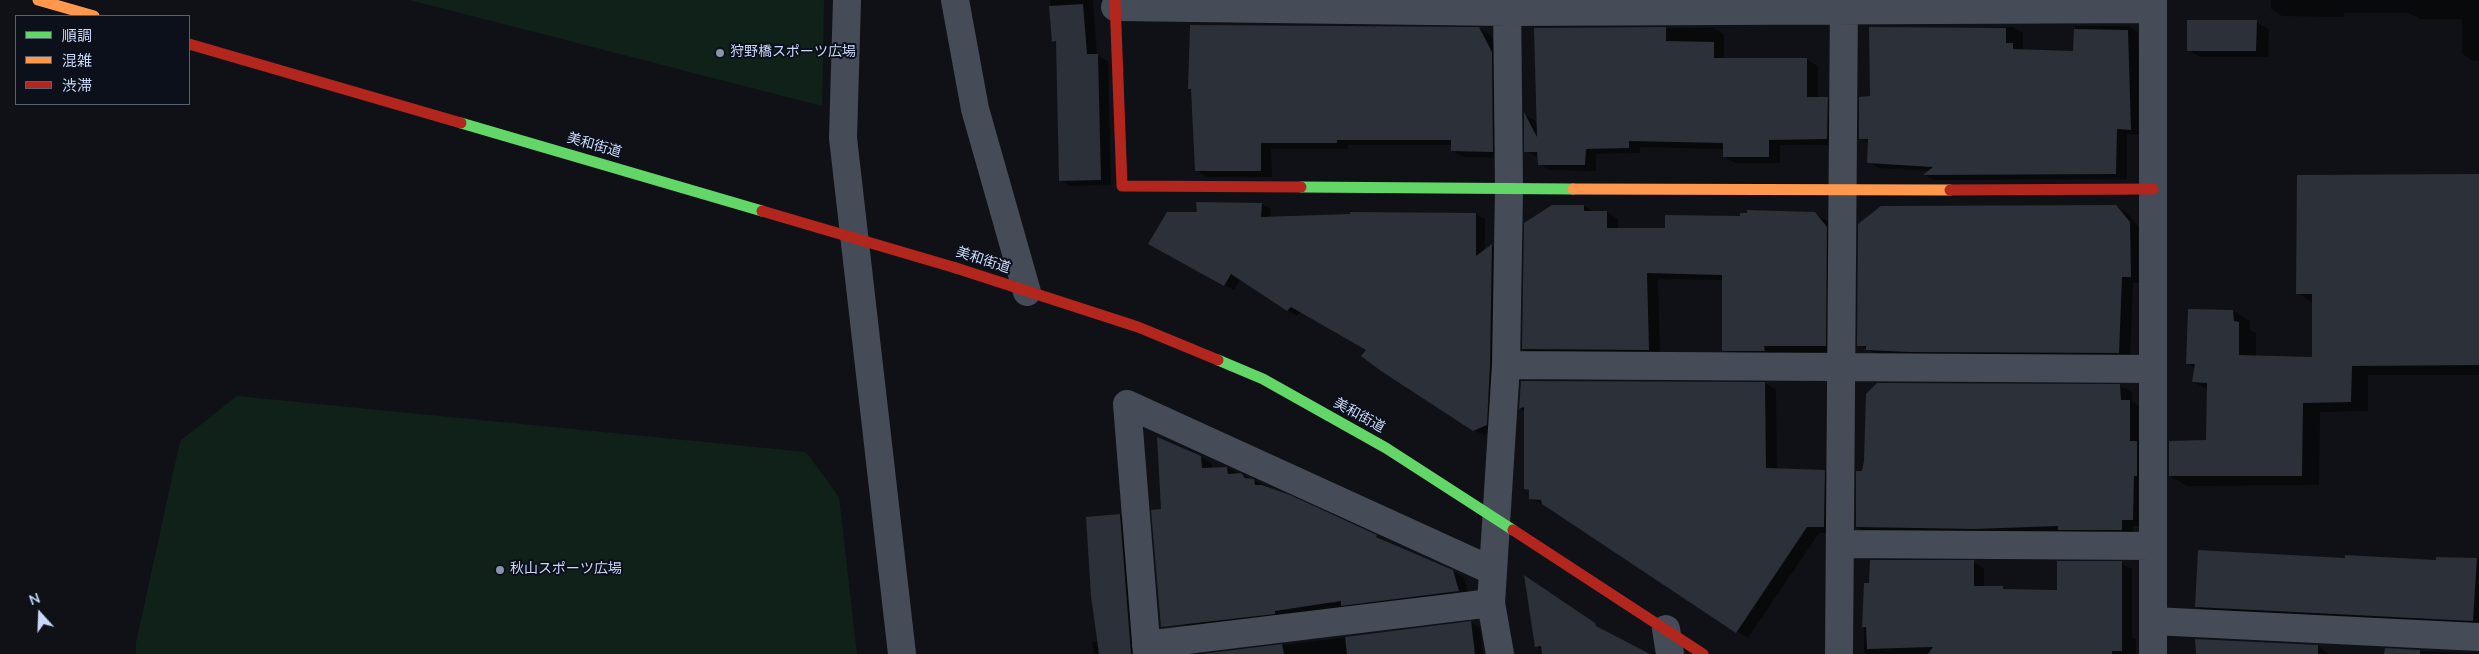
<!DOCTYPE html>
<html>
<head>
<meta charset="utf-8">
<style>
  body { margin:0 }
  #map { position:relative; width:2479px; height:654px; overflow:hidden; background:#101116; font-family:"Nunito Sans","Noto Sans JP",sans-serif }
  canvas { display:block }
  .legend { position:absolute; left:15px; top:15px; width:175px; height:90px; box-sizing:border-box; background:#0c101a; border:1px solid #586074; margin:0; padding:6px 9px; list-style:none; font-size:15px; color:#cad9fa }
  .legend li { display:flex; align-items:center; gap:10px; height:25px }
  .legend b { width:25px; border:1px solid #586074 }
  .north { position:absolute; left:15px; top:589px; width:50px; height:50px; -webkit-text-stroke:4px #0c101a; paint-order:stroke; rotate:340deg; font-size:14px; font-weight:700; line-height:20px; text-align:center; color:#cad9fa }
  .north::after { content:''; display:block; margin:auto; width:18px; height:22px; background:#cad9fa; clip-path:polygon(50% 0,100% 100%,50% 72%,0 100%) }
</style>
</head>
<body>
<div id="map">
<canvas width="2479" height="654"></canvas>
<ul class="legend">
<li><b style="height:6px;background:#63d668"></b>順調</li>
<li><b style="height:6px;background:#ff974d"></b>混雑</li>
<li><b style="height:6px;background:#b3261e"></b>渋滞</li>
</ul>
<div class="north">N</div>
</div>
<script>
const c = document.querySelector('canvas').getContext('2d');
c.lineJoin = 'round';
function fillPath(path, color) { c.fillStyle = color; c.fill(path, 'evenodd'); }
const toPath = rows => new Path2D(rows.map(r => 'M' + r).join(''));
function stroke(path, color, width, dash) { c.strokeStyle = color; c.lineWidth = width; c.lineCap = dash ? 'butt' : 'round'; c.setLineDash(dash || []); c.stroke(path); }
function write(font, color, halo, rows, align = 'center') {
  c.font = font + ' "Nunito Sans","Noto Sans JP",sans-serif'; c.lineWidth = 4; c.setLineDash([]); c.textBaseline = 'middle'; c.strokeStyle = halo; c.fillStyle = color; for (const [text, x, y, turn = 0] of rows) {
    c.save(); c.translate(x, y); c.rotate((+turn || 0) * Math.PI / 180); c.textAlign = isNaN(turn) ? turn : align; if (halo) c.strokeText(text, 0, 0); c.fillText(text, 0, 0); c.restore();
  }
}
const green = toPath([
  [410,0,824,0,822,106],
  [237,396,806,452,839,497,857,654,136,654,136,643,180,441]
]);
const shadow = toPath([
  [1050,0,1093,0,1097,55,1108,61,1111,185,1071,186,1060,180,1058,44,1053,41],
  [2271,0,2479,0,2479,61,2473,61,2462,54,2462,19,2420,19,2409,13,2344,13,2344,17,2282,16,2271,9],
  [2256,22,2269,29,2268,57,2200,57,2188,50],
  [2075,26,2128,26,2138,32,2141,135,2127,134,2127,179,1934,180,1925,175,1930,171,1879,168,1868,162,1869,143,1860,138,1871,97,1871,29,2013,27,2023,33,2023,51,2074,52],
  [1479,28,1490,35,1503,59,1504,158,1463,157,1452,151,1452,145,1348,145,1348,149,1271,149,1272,177,1207,177,1196,170,1193,91,1189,89],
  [1713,28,1724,34,1724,59,1806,59,1818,66,1818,99,1827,99,1838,105,1838,145,1780,145,1780,163,1735,163,1724,157,1724,149,1640,147,1640,153,1596,154,1596,171,1550,170,1539,164,1539,158,1525,151,1525,115,1535,120,1538,126,1535,29],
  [2479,175,2479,375,2368,375,2368,411,2320,412,2319,485,2187,486,2170,476,2208,442,2208,390,2194,382,2195,368,2187,363,2233,311,2250,321,2250,330,2256,333,2256,357,2313,358,2313,303,2298,293],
  [1261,204,1271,209,1270,218,1476,214,1485,219,1485,251,1492,246,1501,251,1496,430,1483,435,1474,430,1367,350,1301,312,1297,316,1240,279,1234,290,1149,244,1198,213],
  [1553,206,1584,206,1595,212,1607,212,1618,219,1618,229,1666,229,1741,217,1814,214,1826,220,1838,235,1837,352,1775,352,1775,357,1734,357,1723,350,1724,280,1658,279,1660,356,1534,355,1523,349],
  [2116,206,2127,213,2141,229,2142,283,2133,283,2130,359,1879,355,1858,345],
  [1522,382,1765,383,1776,390,1777,470,1824,471,1836,478,1836,533,1819,533,1748,638,1545,505,1530,498,1530,491,1525,488,1525,411,1520,409],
  [2120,386,2131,392,2132,402,2141,407,2144,526,2133,526,2133,536,1868,533,1857,527,1863,472],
  [1200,457,1212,464,1212,469,1227,468,1452,571,1464,578,1470,597,1195,631,1184,624,1172,626,1161,619,1163,511],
  [1120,515,1129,520,1138,654,1094,654,1092,642,1099,641],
  [2346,559,2437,562,2477,559,2479,561,2479,626,2208,613,2197,607],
  [1973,562,1984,568,1984,587,2002,587,2009,591,2058,591,2121,563,2132,569,2132,637,2136,639,2136,654,1864,654,1865,585],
  [1535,583,1607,633,1641,654,1543,654,1542,650,1536,646],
  [1470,622,1480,628,1483,654,1212,654],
  [2197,640,2318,646,2329,654,2197,654],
  [2386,649,2479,654,2386,654]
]);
const building = toPath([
  [1083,4,1087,54,1098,54,1101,180,1059,181,1056,41,1052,42,1049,6],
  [2187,20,2257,20,2256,51,2187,51],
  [1190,25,1479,27,1492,52,1493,152,1451,151,1451,140,1337,140,1337,143,1261,143,1261,171,1195,171,1191,89,1188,89],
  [1666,27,1666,41,1714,42,1714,58,1807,58,1807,97,1828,97,1827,139,1769,140,1769,157,1723,157,1723,143,1629,141,1629,148,1586,149,1585,165,1538,165,1537,152,1524,152,1524,112,1537,137,1534,28],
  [1869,27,2006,28,2006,43,2013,43,2013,49,2073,51,2074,29,2128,30,2131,130,2117,129,2116,174,1923,175,1933,167,1867,163,1868,139,1859,139,1859,97,1870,96],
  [2479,174,2479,365,2352,366,2351,402,2303,403,2302,476,2169,476,2169,441,2206,440,2207,383,2192,382,2195,364,2186,364,2188,309,2233,310,2234,321,2239,322,2239,355,2312,357,2312,294,2296,294,2297,175],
  [1196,202,1262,203,1261,217,1350,214,1350,212,1476,213,1476,256,1492,244,1490,364,1487,425,1473,431,1381,371,1361,356,1366,350,1291,307,1287,311,1231,274,1224,286,1148,244,1167,212,1197,212],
  [1552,205,1584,205,1584,211,1607,211,1607,228,1665,228,1665,215,1740,216,1740,213,1747,213,1747,210,1815,212,1827,227,1826,346,1764,346,1765,351,1722,351,1722,275,1647,273,1649,350,1522,349,1524,223],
  [2116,205,2130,222,2131,277,2122,277,2119,353,1909,352,1866,350,1866,346,1857,346,1858,224,1881,206],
  [1521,381,1765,382,1766,468,1825,470,1824,527,1807,527,1736,633,1542,504,1541,500,1529,499,1529,490,1524,489,1524,407,1519,409],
  [1877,383,2120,384,2121,400,2130,400,2130,441,2137,441,2137,476,2134,476,2133,520,2122,520,2122,530,2058,530,2058,526,1974,529,1856,527,1856,471,1862,471,1864,461,1866,394],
  [1157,437,1201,456,1202,468,1227,467,1228,474,1241,473,1245,478,1254,479,1255,485,1262,485,1290,495,1377,535,1376,537,1453,570,1459,591,1341,606,1341,601,1275,611,1275,614,1161,627,1151,510,1161,509],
  [1120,514,1131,654,1099,654,1091,596,1086,517],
  [2198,550,2345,558,2345,555,2436,560,2436,557,2477,558,2473,621,2195,607],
  [1870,560,1974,560,1974,586,2003,586,2003,589,2057,590,2057,561,2122,561,2122,651,2112,651,2112,654,1928,654,1933,647,1867,649,1866,627,1862,627,1864,583,1869,583],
  [1524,575,1595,623,1596,626,1650,654,1542,654,1541,646,1535,647],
  [1471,621,1475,654,1347,654,1345,637],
  [2195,639,2318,645,2318,654,2196,654],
  [1282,644,1284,654,1201,654],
  [2385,648,2420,650,2420,654,2384,654]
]);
const street = toPath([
  [847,0,843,138,902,654],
  [955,0,975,109,1027,292],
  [1115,7,1508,12,2153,9],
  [1506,365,2153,369],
  [1840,544,2153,546],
  [2153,621,2479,637],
  [1666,629,1670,654],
  [1146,645,1491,603],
  [1147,654,1127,404,1493,571],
  [1500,654,1491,603,1506,365,1509,190,1507,0],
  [1839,654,1844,0],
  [2153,654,2153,0]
]);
const fast = toPath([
  [1301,187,1573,189],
  [1218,360,1263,379,1386,448,1513,530]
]);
const slow = toPath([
  [38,0,94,16],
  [1573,189,1950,190]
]);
const jam = toPath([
  [1115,0,1122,186,1301,187],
  [1950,190,2153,189],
  [956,268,1138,327,1218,360],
  [1513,530,1703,654]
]);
const fastBridge = toPath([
  [461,123,762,211]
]);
const jamBridge = toPath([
  [189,44,461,123],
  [762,211,956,268]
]);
const markers = [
  [720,53,5,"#8993aa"],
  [500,570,5,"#8993aa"]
];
const poiNames = [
  ["狩野橋スポーツ広場",730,53],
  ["秋山スポーツ広場",510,570]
];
const streetNames = [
  ["美和街道",594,146,16],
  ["美和街道",983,261,18],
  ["美和街道",1359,416,29]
];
fillPath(green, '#10211a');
fillPath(shadow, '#0007');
fillPath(building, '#2c3039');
stroke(street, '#454c57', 28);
stroke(fast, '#63d668', 11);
stroke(slow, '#ff974d', 11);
stroke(jam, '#b3261e', 11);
stroke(fastBridge, '#63d668', 11);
stroke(jamBridge, '#b3261e', 11);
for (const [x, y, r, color] of markers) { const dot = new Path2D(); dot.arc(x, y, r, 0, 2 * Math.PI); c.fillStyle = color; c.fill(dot); stroke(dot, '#0c101a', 2); }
write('14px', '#cad9fa', '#0c101a', poiNames, 'left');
write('14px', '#cad9fa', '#0c101a', streetNames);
</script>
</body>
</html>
